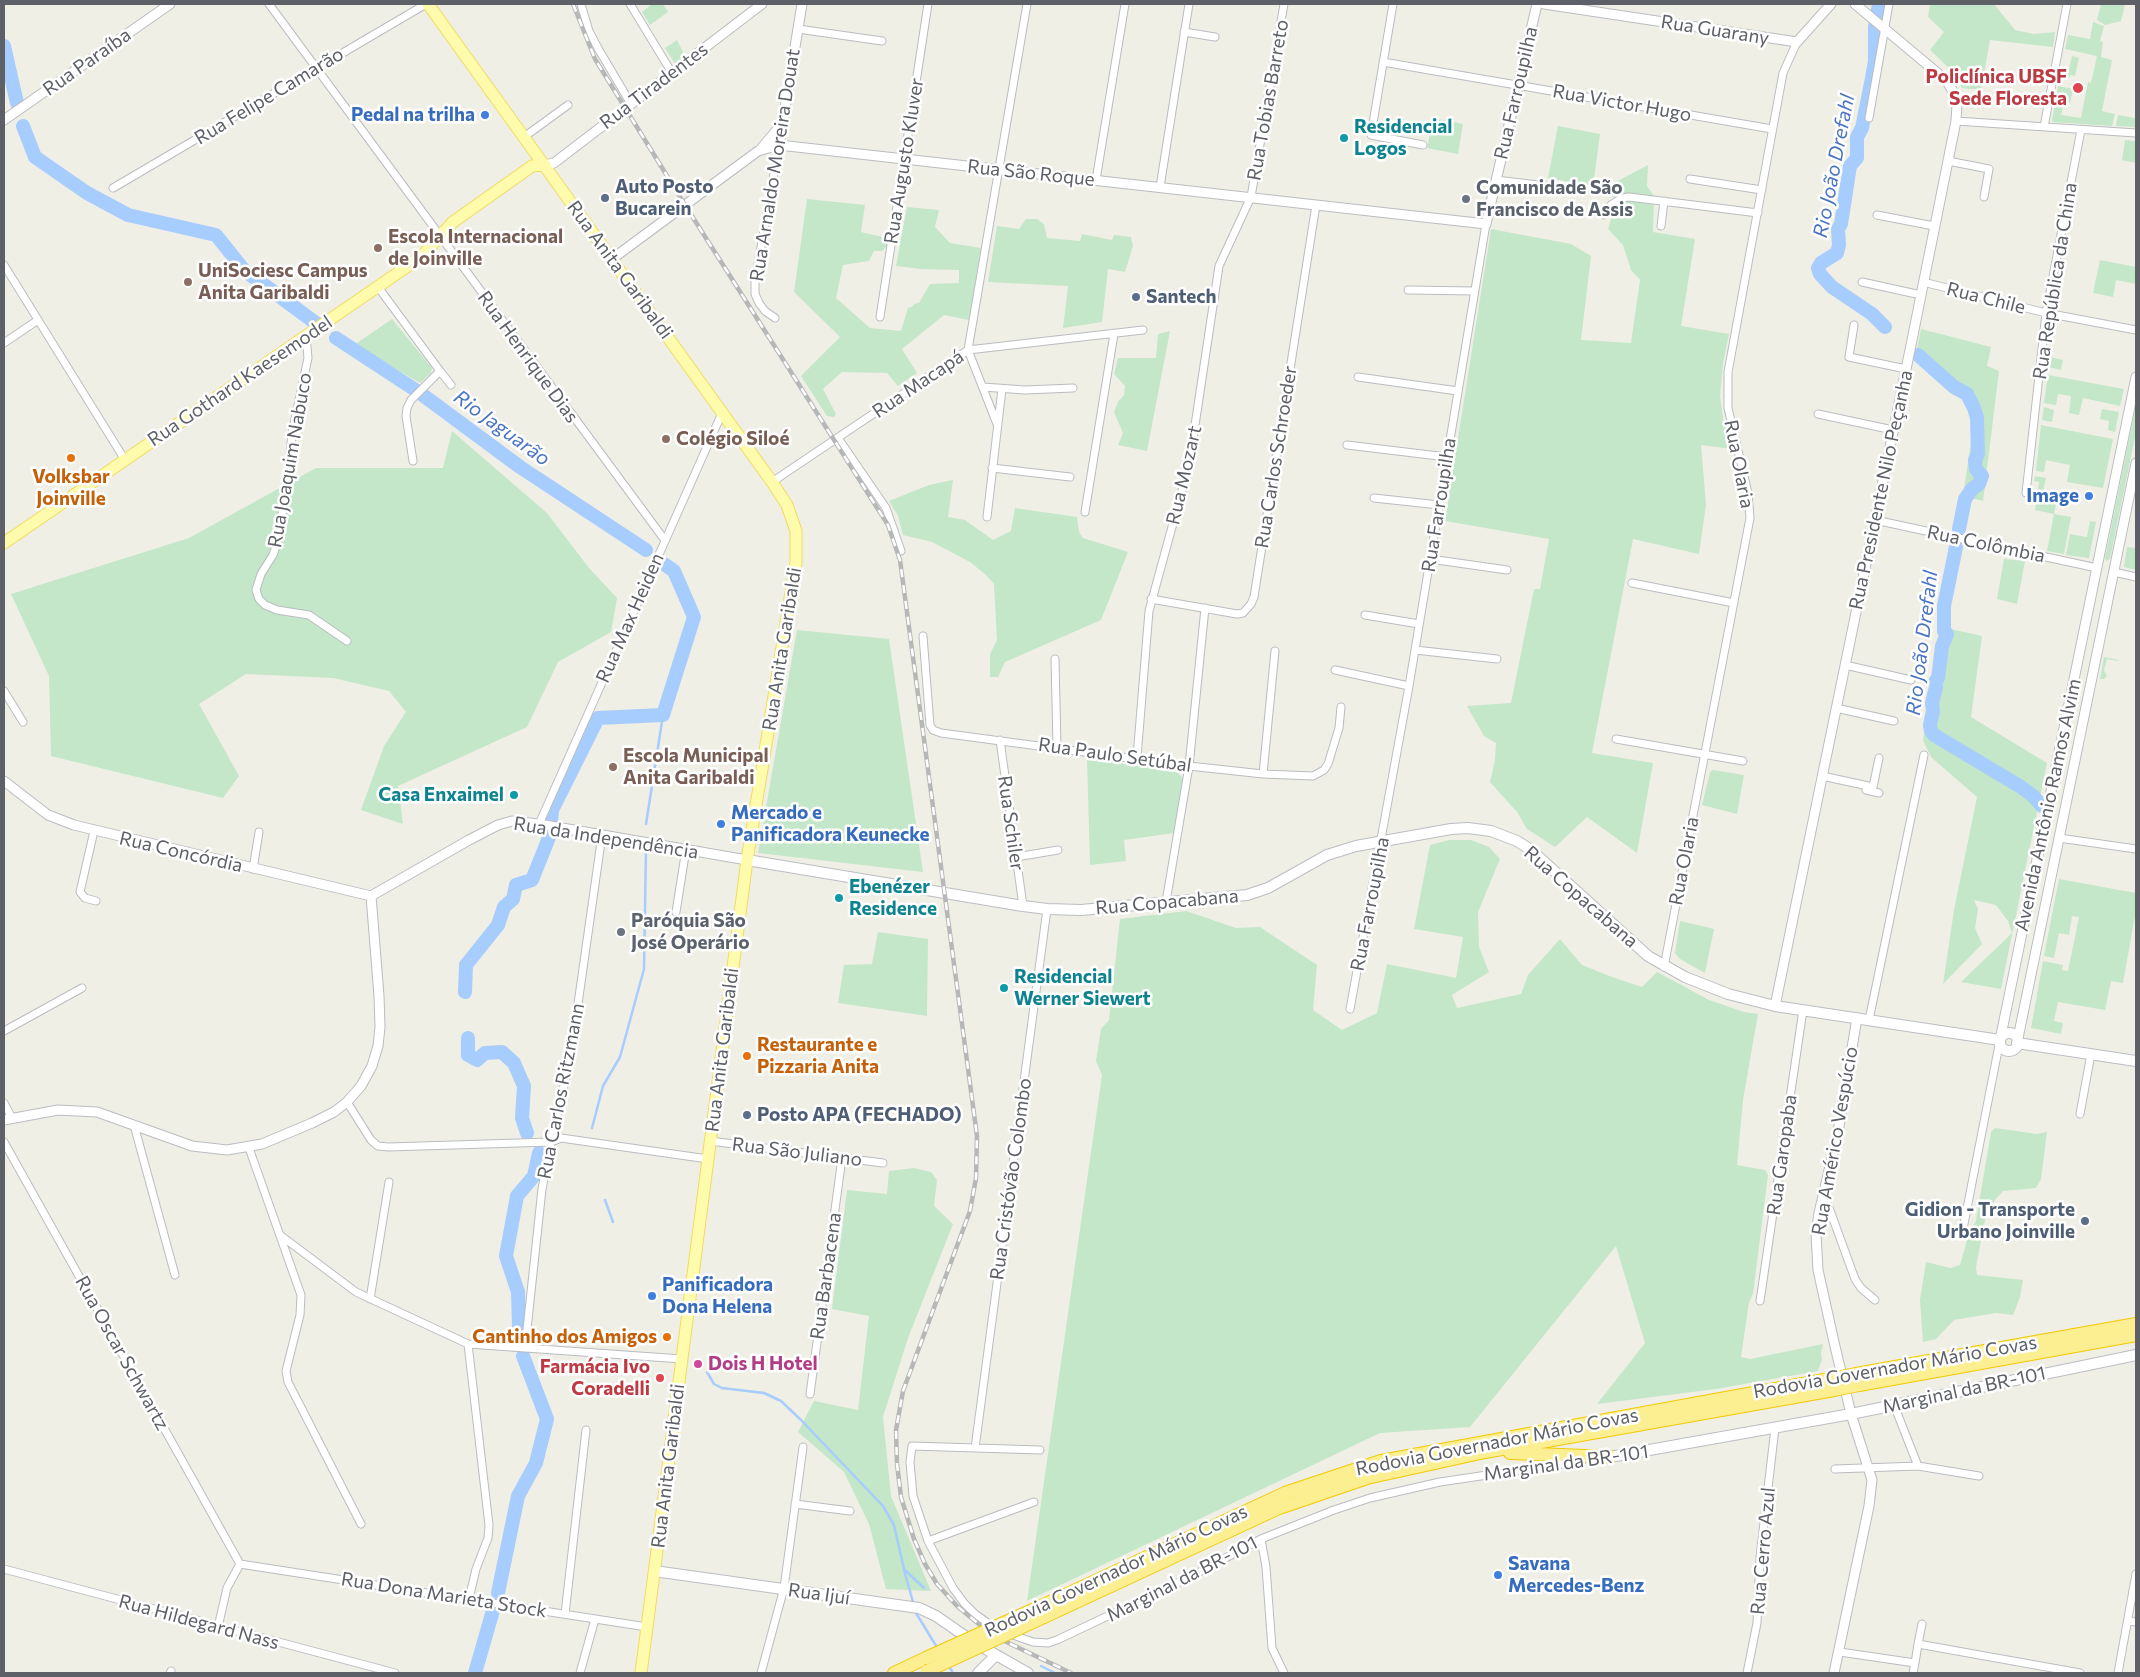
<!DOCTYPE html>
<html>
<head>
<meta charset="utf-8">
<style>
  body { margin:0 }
  #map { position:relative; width:2140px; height:1677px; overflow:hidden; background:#f0efe6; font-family:Commissioner,sans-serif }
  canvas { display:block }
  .frame { position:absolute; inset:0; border:5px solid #5d6066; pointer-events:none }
</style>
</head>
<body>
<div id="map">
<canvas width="2140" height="1677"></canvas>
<div class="frame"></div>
</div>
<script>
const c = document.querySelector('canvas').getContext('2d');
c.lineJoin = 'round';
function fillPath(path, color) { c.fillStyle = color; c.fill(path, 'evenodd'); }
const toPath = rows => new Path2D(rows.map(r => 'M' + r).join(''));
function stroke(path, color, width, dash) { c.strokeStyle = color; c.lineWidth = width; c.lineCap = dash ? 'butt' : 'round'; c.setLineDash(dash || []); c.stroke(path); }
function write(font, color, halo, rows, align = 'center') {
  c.font = font + ' Commissioner,sans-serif'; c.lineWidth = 5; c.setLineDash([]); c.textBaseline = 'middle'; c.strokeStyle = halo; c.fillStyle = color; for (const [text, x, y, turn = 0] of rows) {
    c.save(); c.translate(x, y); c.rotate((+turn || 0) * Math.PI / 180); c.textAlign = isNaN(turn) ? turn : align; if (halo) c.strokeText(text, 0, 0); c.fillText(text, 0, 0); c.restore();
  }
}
const green = toPath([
  [652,4,663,4,668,12,650,25,642,12],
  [1930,4,1994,4,2015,30,2034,34,2055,32,2053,47,1990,40,1981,90,1962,88,1957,76,1930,50,1944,32,1928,17],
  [2101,4,2125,4,2121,21,2105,25,2097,20],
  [2093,22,2104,26,2100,41,2103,42,2101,57,2112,60,2102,111,2115,114,2112,126,2053,122,2052,120,2058,86,2073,89,2070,103,2064,102,2061,115,2081,118,2088,82,2091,83,2097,56,2065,49,2068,35,2090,39],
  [677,40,685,56,675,64,665,48],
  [2072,56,2079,58,2075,76,2070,75,2069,78,2067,78],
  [2136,112,2136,127,2116,126,2118,115,2135,118],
  [1433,118,1463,124,1458,154,1427,148],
  [1558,126,1600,134,1594,179,1612,184,1648,165,1647,186,1654,196,1653,232,1695,239,1681,326,1729,334,1723,364,1720,396,1724,424,1733,449,1701,445,1706,505,1699,554,1633,539,1592,753,1653,763,1637,853,1587,817,1555,847,1527,829,1517,812,1490,782,1495,760,1496,743,1484,736,1467,706,1511,703,1534,589,1540,589,1549,539,1445,521,1491,229,1571,244,1591,256,1581,340,1631,343,1640,280,1631,270,1623,245,1608,229,1617,200,1609,193,1593,186,1548,178],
  [2125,140,2136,141,2136,163,2122,160],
  [807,199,865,205,861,232,887,238,887,246,882,251,874,251,869,261,843,265,836,298,870,328,901,331,908,308,912,307,914,304,919,303,930,284,959,283,959,270,921,269,896,266,907,207,939,210,935,227,950,243,981,248,969,320,944,315,902,349,917,373,898,386,887,373,842,372,823,389,836,414,834,417,827,416,801,376,840,337,794,292],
  [1026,219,1037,219,1044,224,1047,238,1080,241,1082,234,1112,240,1114,235,1131,237,1133,246,1125,272,1108,269,1102,322,1063,328,1068,286,988,282,997,226,1019,229],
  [2100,260,2136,267,2136,284,2116,280,2113,297,2093,293],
  [392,319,432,368,431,373,420,383,354,345],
  [1921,329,1991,347,1987,366,1999,371,1983,501,1963,496,1974,422,1973,413,1968,405,1915,359],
  [1170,331,1147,451,1118,445,1123,433,1114,412,1118,402,1124,395,1125,386,1114,374,1118,358,1156,358,1158,334],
  [2050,357,2063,360,2061,370,2049,367],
  [2048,375,2124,389,2120,406,2083,398,2079,415,2069,413,2071,396,2058,394,2056,405,2044,403],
  [2136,405,2136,432,2110,559,2106,561,2105,558],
  [2044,407,2054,410,2052,422,2042,420],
  [2102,409,2119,412,2115,432,2108,430,2109,421,2100,419],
  [2041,425,2113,439,2103,488,2067,482,2070,465,2046,460,2044,472,2036,471],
  [452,431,547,513,589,568,617,598,611,632,558,662,527,727,398,786,403,824,361,810,384,746,406,712,389,691,333,678,246,674,199,704,239,776,223,798,51,756,49,676,11,594,189,538,316,468,443,468],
  [2035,476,2046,478,2043,491,2038,490,2039,482,2034,481],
  [953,480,948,517,965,520,993,540,1011,531,1015,508,1077,517,1079,532,1083,538,1128,552,1101,620,1005,662,998,677,990,677,990,654,997,640,994,584,986,575,970,562,932,542,903,535,898,516,889,501,929,485],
  [2038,494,2057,498,2054,514,2071,517,2064,554,2047,551,2054,514,2035,510],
  [2090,521,2096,522,2089,558,2066,555,2070,534,2087,537],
  [2127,547,2136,548,2136,570,2124,567],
  [2004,559,2025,561,2017,604,1997,599],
  [1941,622,1946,623,1946,628,1982,636,1971,717,2047,763,2001,989,1961,982,2012,933,2008,921,1996,905,1974,900,1978,909,1975,928,1982,944,1943,984,1954,910,1977,797,1931,757,1923,740,1928,714,1928,706],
  [797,630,889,639,923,872,758,853],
  [2104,657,2119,660,2118,661,2107,659,2104,670,2107,676,2104,679,2100,679],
  [1087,759,1170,770,1178,773,1184,780,1174,833,1124,840,1126,861,1090,865],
  [1713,770,1744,775,1737,814,1702,805,1710,772],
  [1449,840,1471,840,1489,847,1500,859,1478,912,1479,947,1489,972,1452,995,1457,1008,1521,994,1528,975,1560,939,1582,965,1612,977,1642,987,1657,972,1709,1000,1744,1012,1758,1014,1743,1100,1737,1165,1765,1170,1768,1175,1753,1294,1749,1302,1741,1357,1750,1359,1823,1344,1821,1353,1822,1360,1818,1371,1716,1389,1597,1404,1645,1343,1616,1246,1470,1427,1380,1433,1027,1601,1102,1075,1096,1061,1101,1029,1109,1020,1120,919,1186,911,1236,928,1260,927,1317,965,1313,1010,1342,1030,1377,1013,1387,964,1456,978,1463,937,1414,929,1430,845],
  [2059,879,2136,893,2136,910,2123,983,2111,981,2105,1010,2058,1002,2054,1021,2063,1023,2061,1034,2031,1028,2043,961,2063,965,2062,970,2068,971,2079,917,2072,916,2069,935,2059,933,2054,958,2044,956],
  [1680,921,1714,929,1705,973,1680,959,1675,953],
  [878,932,928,939,927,1016,838,1003,844,965,872,964],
  [1995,1128,2037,1134,2047,1132,2041,1179,2036,1188,2003,1191,1994,1201,1986,1215,1976,1267,1977,1275,2023,1280,2020,1297,2013,1315,1996,1313,1954,1320,1936,1339,1923,1342,1920,1300,1926,1262,1950,1268,1960,1265,1970,1230,1976,1221,1991,1132],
  [914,1168,931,1172,937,1180,934,1206,953,1224,908,1338,883,1417,891,1496,931,1591,886,1589,869,1524,844,1472,798,1432,814,1401,858,1410,869,1316,832,1309,847,1190,887,1194,889,1171]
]);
const stream = toPath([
  [646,824,663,715],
  [592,1128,603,1086,620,1057,644,969,646,850],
  [605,1200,613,1222],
  [707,1372,714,1384,722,1388,764,1393,781,1401,801,1420,883,1506,894,1525,904,1569,924,1588],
  [904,1570,913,1602],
  [916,1613,938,1649],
  [949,1666,953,1673],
  [1041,1666,1055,1673]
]);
const river = toPath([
  [1879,4,1875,27,1875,61,1872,78,1862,128,1857,137,1857,158,1850,166,1841,224,1838,229,1839,245,1837,253,1821,263,1818,268,1820,274,1832,287,1872,314,1885,327],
  [4,46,17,103],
  [23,126,35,157,87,193,128,215,216,235,244,270,317,324],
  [336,338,420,393,520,467,646,550],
  [1918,355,1954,387,1967,394,1974,408,1977,418,1978,454,1975,460,1976,469,1982,476,1979,484,1972,489,1965,499,1959,529],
  [1956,547,1944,606,1944,631,1947,634,1942,646,1938,678,1935,682,1936,687,1932,703,1933,711,1930,725,1931,731,1934,735,2021,787,2033,796,2042,806],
  [465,992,466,965,498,925,504,907,513,899,516,885,532,880,550,835,552,810,598,718,663,715,694,617,674,571,664,564],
  [468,1038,468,1055,477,1060,485,1053,502,1052,514,1063,524,1086,522,1118,527,1133],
  [519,1328,518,1292,506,1256,517,1196,534,1176,539,1153],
  [498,1593,518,1496,536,1463,547,1419,523,1356],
  [475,1673,494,1607]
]);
const minor = toPath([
  [269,4,664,539],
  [581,4,589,31,599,50,631,104],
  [630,4,672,73],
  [1393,4,1371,135,1423,145],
  [798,29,882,41],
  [1184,32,1215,37],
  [1383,62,1772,129],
  [1869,118,1889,4],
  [1956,121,2136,133],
  [2044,127,2067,4],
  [524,137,568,105],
  [1948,161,1989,169,1984,197],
  [1690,179,1762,190],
  [1096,180,1125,4],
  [1496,180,1572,189],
  [1160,187,1189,4],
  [113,188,426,4],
  [1604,215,1611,205,1622,198,1629,197,1758,213],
  [1877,215,1934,226],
  [1661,226,1664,201],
  [4,265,125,460],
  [1862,282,1921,295],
  [1923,282,2046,313,2136,330],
  [378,287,440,371,411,400,407,408,406,416,413,461],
  [1408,290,1474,291],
  [880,317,928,4],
  [775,318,765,311,759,303,755,294,755,281,779,145],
  [1854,325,1849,357,1906,369],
  [306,336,308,358,292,434,287,483,278,541,273,555,261,574,256,590,259,599,265,605,277,610,309,615,347,641],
  [4,343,38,320],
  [440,371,451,385],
  [1358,377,1458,391],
  [983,387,1025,390,1073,388],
  [1818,414,1893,430],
  [997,424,968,350,1027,4],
  [838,438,886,508,901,551],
  [1347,445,1447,457],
  [992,468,1070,477],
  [772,482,968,350,1143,330],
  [2026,493,2046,313,2081,130],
  [1374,498,1439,505],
  [1085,512,1114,334],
  [987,517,1002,389],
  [1875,520,2097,568],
  [1430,559,1507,570],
  [2114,572,2136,577],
  [1632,583,1734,603],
  [1151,599,1237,614,1243,613,1251,604,1254,597,1316,205],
  [1365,615,1419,624],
  [923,636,930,725,933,730,941,733,1189,766,1263,774,1313,776,1324,770,1328,764,1339,728,1341,707],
  [1415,650,1497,659],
  [1055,659,1057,747],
  [1845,665,1911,680],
  [1335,670,1409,686],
  [4,691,23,722],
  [1836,708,1894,721],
  [1616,739,1743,761],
  [1000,740,1023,906],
  [1137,757,1149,611,1189,465,1219,266,1251,197,1284,4],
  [1263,774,1275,651],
  [1822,776,1873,787,1879,758],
  [1866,790,1879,793],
  [539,824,722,413],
  [94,831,80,892,85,898,96,901],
  [2059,838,2136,849],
  [1016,857,1058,850],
  [253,869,259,832],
  [1166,902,1189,766,1205,608],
  [676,912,686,849],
  [1664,967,1750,518,1748,493,1728,408,1728,372,1783,73,1797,42],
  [1350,1009,1409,686,1486,224],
  [1869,1020,1924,755],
  [4,1031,82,988],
  [347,1102,371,1140,378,1146,388,1147,551,1142,561,1138,708,1159],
  [4,1103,12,1118],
  [2080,1114,2091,1054],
  [134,1125,175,1275],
  [710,1141,883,1163],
  [4,1142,240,1564],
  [249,1148,301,1295,300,1315,286,1371,288,1382,361,1524],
  [1824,1194,1855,1279,1861,1288,1875,1300],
  [1962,1234,2000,1040],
  [280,1235,356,1292,468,1344,682,1359],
  [370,1299,389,1182],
  [1760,1301,1803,1010],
  [468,1344,489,1525,488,1538,476,1569,469,1599],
  [525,1348,542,1189,551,1142,570,1060,602,835],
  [810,1394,842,1158],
  [1894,1405,1918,1466],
  [975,1448,1047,909],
  [1835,1469,1918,1466,1979,1476],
  [795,1504,850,1511],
  [1261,1539,1266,1567,1272,1648,1284,1673],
  [928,1541,1034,1502],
  [240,1564,647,1627],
  [4,1569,395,1673],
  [565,1614,586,1430],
  [2128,1621,2136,1622],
  [218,1627,227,1588,240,1564],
  [995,1628,975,1614,964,1603,953,1588,928,1541,913,1496,910,1462,912,1446,1040,1450],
  [1007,1633,1033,1642,1048,1643,1057,1640,1194,1575,1261,1539,1334,1510,1370,1498,1440,1482,1582,1461],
  [1918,1644,1922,1624],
  [1840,1652,1915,1663,1913,1673],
  [1915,1663,1918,1644,2080,1673],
  [170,1673,171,1671],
  [580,1673,595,1619],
  [761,1673,784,1588,803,1447],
  [1747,1673,1757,1623,1760,1557,1775,1428],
  [2118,1673,2136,1574]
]);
const tertiary = toPath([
  [1544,4,1797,42,1831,4],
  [4,120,170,4],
  [779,145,802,4],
  [760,150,781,125],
  [545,165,554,163,762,4],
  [612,259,758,151,779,145,1486,224,1537,4],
  [4,781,48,815,74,825,371,896],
  [371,896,469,840,498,825,512,821,539,824,747,860],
  [1775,1006,1911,345,1956,121,1957,105,1956,97,1947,81,1855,4],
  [2000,1040,2136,377],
  [2017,1043,2136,463],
  [4,1120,58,1110,97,1112,192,1146,227,1150,262,1144,312,1123,334,1112,347,1102,361,1086,372,1066,378,1046,380,1027,379,996,371,896],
  [1834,1673,1869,1506,1872,1480,1851,1414,1834,1342,1818,1270,1816,1234,1819,1213,1838,1132,1857,1018]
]);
const secondary = toPath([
  [747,860,1023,906,1047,909,1081,910,1247,895,1268,888,1327,855,1356,846,1451,829,1468,828,1491,831,1517,841,1531,850,1648,956,1685,977,1728,994,1775,1006,2000,1040],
  '2000 1042a9 9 0 1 1 18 0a9 9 0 1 1-18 0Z',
  [2017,1043,2136,1061],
  [1610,1457,1851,1414,2136,1355],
  [654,1571,919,1608,936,1616,975,1643,1028,1673],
  [978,1673,996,1655]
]);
const primary = toPath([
  [428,4,772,482,787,505,796,531,796,562,747,860,641,1673],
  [4,543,421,257,453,222,532,166,545,165]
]);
const motorway = toPath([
  [1856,1374,2136,1324],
  [1859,1385,2136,1335],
  [1510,1453,1610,1457],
  [1037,1608,1285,1493,1381,1461,1830,1379],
  [1044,1617,1279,1508,1367,1478,1485,1452,1834,1390],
  [894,1673,926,1658]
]);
const rail = toPath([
  [573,4,595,59,685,205,888,525,900,560,977,1136,976,1178,970,1211,903,1391,896,1430,897,1464,901,1497,914,1539,925,1564,937,1584,957,1606,992,1635,1071,1673]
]);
const motorwayBridge = toPath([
  [1830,1379,1856,1374],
  [1834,1390,1859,1385],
  [926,1658,1037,1608],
  [927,1671,1044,1617]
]);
const markers = [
  [2078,88,6,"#e0444e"],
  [485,115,5,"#3f7fe0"],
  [1344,138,5,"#0f9aa8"],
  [605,198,5,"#5c6f8a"],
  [1466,199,5,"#6b7280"],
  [378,248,5,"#8d6e63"],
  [188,282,5,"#8d6e63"],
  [1136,297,5,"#5c6f8a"],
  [666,439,5,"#8d6e63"],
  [71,458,5,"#e8710a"],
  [2089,496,5,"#3f7fe0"],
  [613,767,5,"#8d6e63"],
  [514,795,5,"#0f9aa8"],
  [721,824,5,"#3f7fe0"],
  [839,898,5,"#0f9aa8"],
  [621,932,5,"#6b7280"],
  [1004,988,5,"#0f9aa8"],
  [747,1056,5,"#e8710a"],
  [747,1115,5,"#5c6f8a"],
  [2085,1221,5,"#5c6f8a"],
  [652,1296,5,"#3f7fe0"],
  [667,1337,5,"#e8710a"],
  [698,1364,5,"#d1479c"],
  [660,1378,5,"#e0444e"],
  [1498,1575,5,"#3f7fe0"]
];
const streetNames = [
  ["Rua Guarany",1715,30,9],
  ["Rua Paraíba",87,62,-35],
  ["Rua Tiradentes",654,86,-37],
  ["Rua Farroupilha",1516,93,-77],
  ["Rua Felipe Camarão",269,96,-31],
  ["Rua Tobias Barreto",1268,100,-80],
  ["Rua Victor Hugo",1622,103,10],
  ["Rua Augusto Kluver",904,161,-81],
  ["Rua Arnaldo Moreira Douat",775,165,-81],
  ["Rua São Roque",1031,173,6],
  ["Rua Anita Garibaldi",620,270,54],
  ["Rua República da China",2055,281,-81],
  ["Rua Chile",1986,298,14],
  ["Rua Henrique Dias",528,357,54],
  ["Rua Gothard Kaesemodel",240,381,-34],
  ["Rua Macapá",918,384,-34],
  ["Rua Carlos Schroeder",1276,457,-81],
  ["Rua Joaquim Nabuco",290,460,-80],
  ["Rua Olaria",1739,464,79],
  ["Rua Mozart",1184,475,-77],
  ["Rua Presidente Nilo Peçanha",1881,490,-78],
  ["Rua Farroupilha",1439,505,-81],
  ["Rua Colômbia",1986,544,12],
  ["Rua Max Heiden",630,618,-66],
  ["Rua Anita Garibaldi",782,649,-81],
  ["Rua Paulo Setúbal",1115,755,8],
  ["Avenida Antônio Ramos Alvim",2048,805,-78],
  ["Rua Schiler",1011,823,82],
  ["Rua da Independência",606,838,9],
  ["Rua Concórdia",181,852,13],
  ["Rua Olaria",1684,861,-79],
  ["Rua Copacabana",1581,897,41],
  ["Rua Copacabana",1167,902,-5],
  ["Rua Farroupilha",1370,904,-79],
  ["Rua Anita Garibaldi",722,1050,-83],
  ["Rua Carlos Ritzmann",561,1091,-79],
  ["Rua Américo Vespúcio",1835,1141,-80],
  ["Rua São Juliano",797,1152,7],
  ["Rua Garopaba",1782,1155,-82],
  ["Rua Cristóvão Colombo",1011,1179,-82],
  ["Rua Barbacena",826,1276,-82],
  ["Rua Oscar Schwartz",122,1353,61],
  ["Rodovia Governador Mário Covas",1895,1367,-10],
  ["Marginal da BR-101",1964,1390,-12],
  ["Rodovia Governador Mário Covas",1497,1442,-11],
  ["Marginal da BR-101",1566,1463,-8],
  ["Rua Anita Garibaldi",668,1466,-83],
  ["Rua Cerro Azul",1763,1551,-85],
  ["Rodovia Governador Mário Covas",1116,1571,-25],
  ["Marginal da BR-101",1182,1579,-27],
  ["Rua Ijuí",819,1594,8],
  ["Rua Dona Marieta Stock",444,1595,9],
  ["Rua Hildegard Nass",199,1622,15]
];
const healthNames = [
  ["Policlínica UBSF",2067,77],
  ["Sede Floresta",2067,99],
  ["Farmácia Ivo",650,1367],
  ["Coradelli",650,1389]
];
const shopNames = [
  ["Pedal na trilha",475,115,"right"],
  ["Image",2079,496,"right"],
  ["Mercado e",731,813],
  ["Panificadora Keunecke",731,835],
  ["Panificadora",662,1285],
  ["Dona Helena",662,1307],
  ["Savana",1508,1564],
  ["Mercedes-Benz",1508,1586]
];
const cultureNames = [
  ["Residencial",1354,127],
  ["Logos",1354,149],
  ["Casa Enxaimel",504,795,"right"],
  ["Ebenézer",849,887],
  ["Residence",849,909],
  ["Residencial",1014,977],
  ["Werner Siewert",1014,999]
];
const serviceNames = [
  ["Auto Posto",615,187],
  ["Bucarein",615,209],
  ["Santech",1146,297],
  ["Posto APA (FECHADO)",757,1115],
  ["Gidion - Transporte",2075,1210,"right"],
  ["Urbano Joinville",2075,1232,"right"]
];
const worshipNames = [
  ["Comunidade São",1476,188],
  ["Francisco de Assis",1476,210],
  ["Paróquia São",631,921],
  ["José Operário",631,943]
];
const educationNames = [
  ["Escola Internacional",388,237],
  ["de Joinville",388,259],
  ["UniSociesc Campus",198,271],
  ["Anita Garibaldi",198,293],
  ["Colégio Siloé",676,439],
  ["Escola Municipal",623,756],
  ["Anita Garibaldi",623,778]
];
const foodNames = [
  ["Volksbar",71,477],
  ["Joinville",71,499],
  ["Restaurante e",757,1045,"left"],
  ["Pizzaria Anita",757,1067,"left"],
  ["Cantinho dos Amigos",657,1337,"right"]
];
const hotelNames = [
  ["Dois H Hotel",708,1364]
];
const waterNames = [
  ["Rio João Drefahl",1834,166,-79],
  ["Rio Jaguarão",502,428,36],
  ["Rio João Drefahl",1922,643,-83]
];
fillPath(green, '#c3e7c8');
stroke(stream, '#a7ccfe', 2.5);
stroke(river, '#a7ccfe', 14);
stroke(minor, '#babcc1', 9);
stroke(tertiary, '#babcc1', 11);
stroke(secondary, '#bbbdc3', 12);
stroke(primary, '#f0db5e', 13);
stroke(motorway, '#f3c903', 14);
stroke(minor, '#fff', 7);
stroke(tertiary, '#fff', 9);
stroke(secondary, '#fff', 10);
stroke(primary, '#fefcac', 11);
stroke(motorway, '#fcef91', 12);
stroke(rail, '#b6b7b7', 4.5);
stroke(rail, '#fff', 2.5, [8]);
stroke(motorwayBridge, '#f3c903', 14, []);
stroke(motorwayBridge, '#fcef91', 12);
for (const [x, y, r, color] of markers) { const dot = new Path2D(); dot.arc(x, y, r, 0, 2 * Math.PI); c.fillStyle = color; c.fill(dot); stroke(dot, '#fff', 2); }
write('19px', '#5d6066', '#fff', streetNames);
write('bold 19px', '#be3a42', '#fff', healthNames, 'right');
write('bold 19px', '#366cbe', '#fff', shopNames, 'left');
write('bold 19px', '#0d838f', '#fff', cultureNames, 'left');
write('bold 19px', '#4e5e75', '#fff', serviceNames, 'left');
write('bold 19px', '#5b616d', '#fff', worshipNames, 'left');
write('bold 19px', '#785e54', '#fff', educationNames, 'left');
write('bold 19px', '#c56008', '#fff', foodNames);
write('bold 19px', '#b23c85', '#fff', hotelNames, 'left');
write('italic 20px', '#4973c3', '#fff', waterNames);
</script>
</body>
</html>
